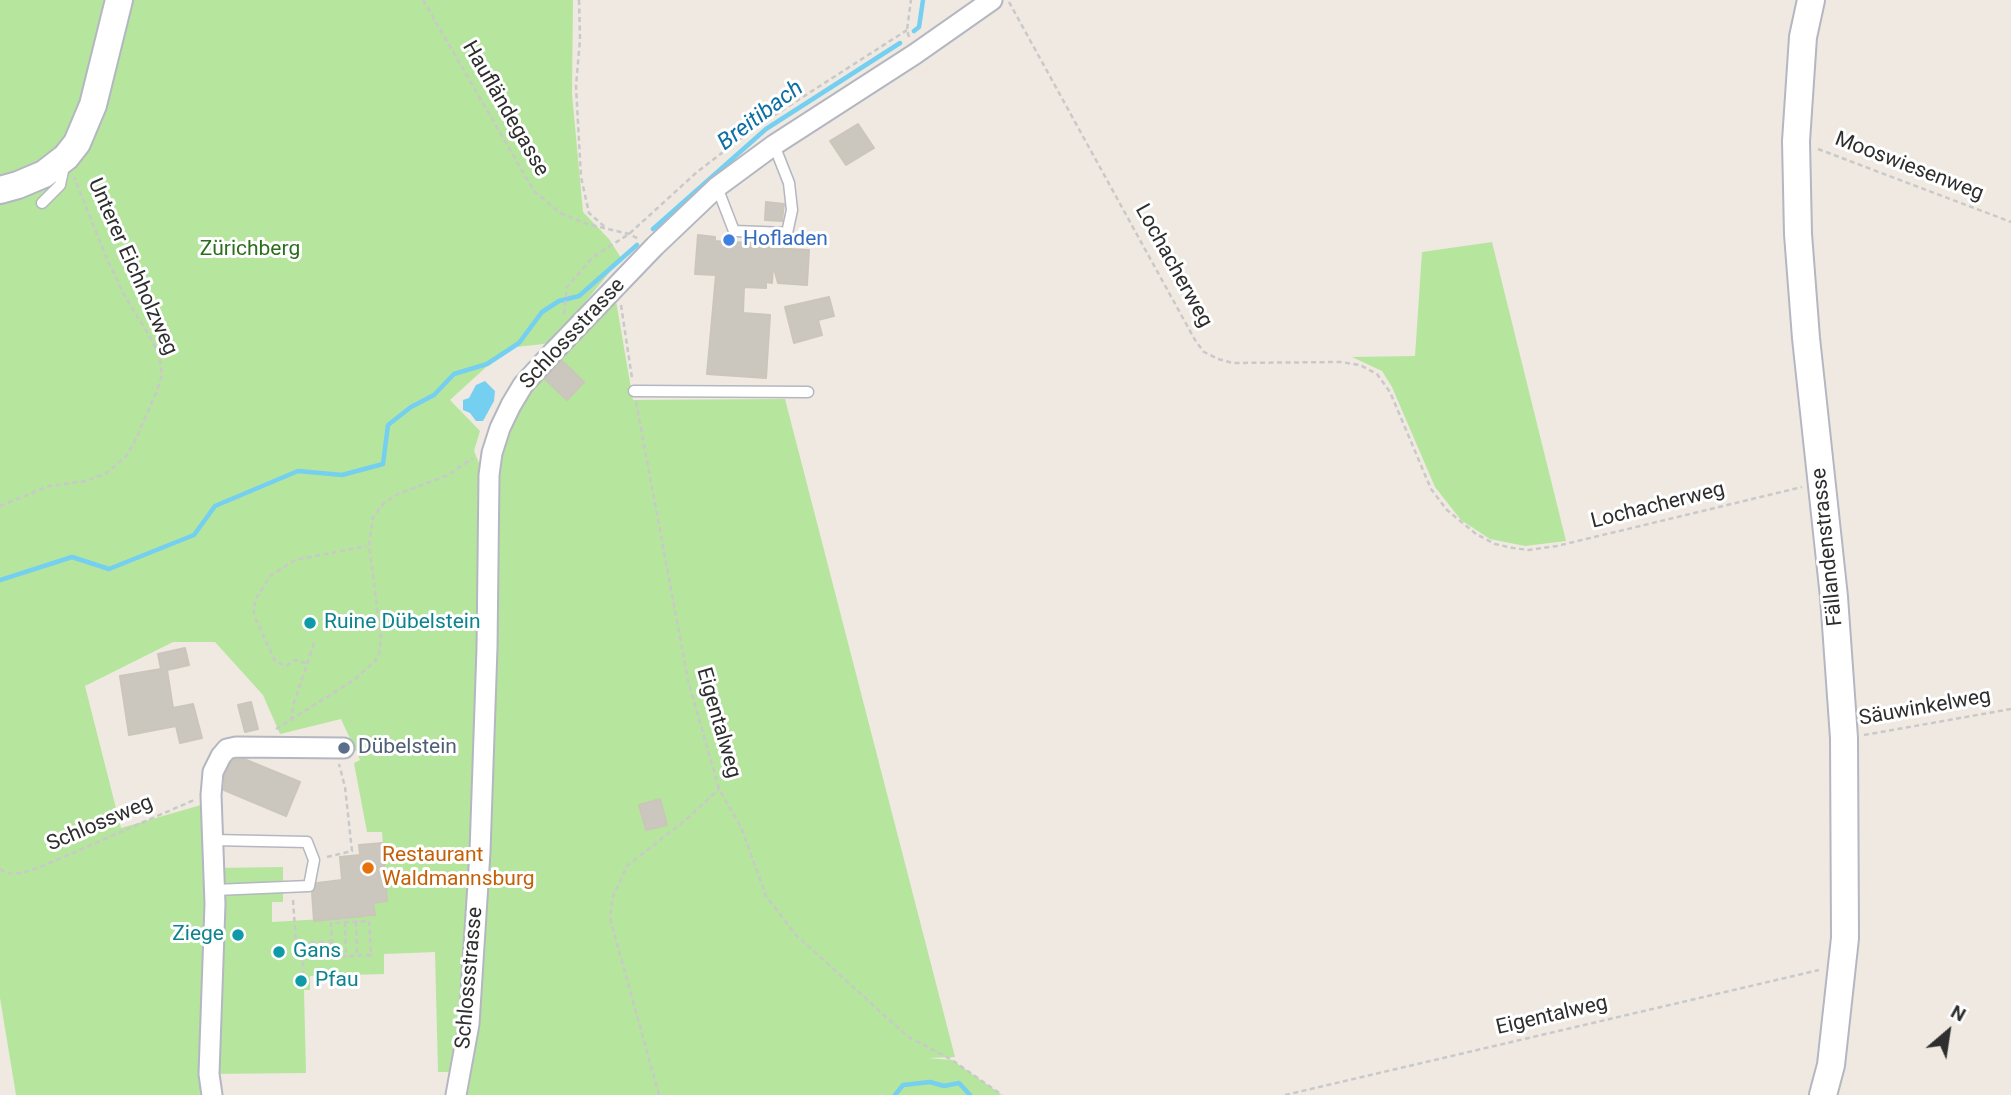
<!DOCTYPE html>
<html>
<head>
<meta charset="utf-8">
<style>
  body { margin:0 }
  #map { position:relative; width:2011px; height:1095px; overflow:hidden; background:#efe9e1; font-family:Roboto,sans-serif }
  canvas { display:block }
  .north { position:absolute; left:1913px; top:997px; width:70px; height:70px; -webkit-text-stroke:5px #fff; paint-order:stroke; rotate:29deg; font-size:19px; font-weight:700; line-height:28px; text-align:center; color:#2e2e2e }
  .north::after { content:''; display:block; margin:auto; width:24px; height:32px; background:#2e2e2e; clip-path:polygon(50% 0,100% 100%,50% 72%,0 100%) }
</style>
</head>
<body>
<div id="map">
<canvas width="2011" height="1095"></canvas>
<div class="north">N</div>
</div>
<script>
const c = document.querySelector('canvas').getContext('2d');
c.lineJoin = 'round';
function fillPath(path, color) { c.fillStyle = color; c.fill(path, 'evenodd'); }
const toPath = rows => new Path2D(rows.map(r => 'M' + r).join(''));
function stroke(path, color, width, dash) { c.strokeStyle = color; c.lineWidth = width; c.lineCap = dash ? 'butt' : 'round'; c.setLineDash(dash || []); c.stroke(path); }
function write(font, color, halo, rows, align = 'center') {
  c.font = font + ' Roboto,sans-serif'; c.lineWidth = 6; c.setLineDash([]); c.textBaseline = 'middle'; c.strokeStyle = halo; c.fillStyle = color; for (const [text, x, y, turn = 0] of rows) {
    c.save(); c.translate(x, y); c.rotate((+turn || 0) * Math.PI / 180); c.textAlign = isNaN(turn) ? turn : align; if (halo) c.strokeText(text, 0, 0); c.fillText(text, 0, 0); c.restore();
  }
}
const green = toPath([
  [0,0,573,0,572,94,583,212,609,239,621,258,552,343,507,348,450,400,480,431,474,451,481,468,475,840,452,1072,438,1072,435,952,384,954,384,974,310,976,310,990,304,990,306,1073,209,1074,212,1095,16,1095,0,998],
  [173,642,215,642,263,695,280,734,341,719,360,760,354,763,367,832,382,832,387,901,373,903,374,916,272,922,272,902,283,902,283,867,215,868,208,803,121,828,85,686],
  [1492,242,1566,541,1525,546,1490,539,1461,520,1435,487,1392,387,1382,371,1352,357,1415,356,1422,252],
  [615,295,633,400,785,399,955,1057,927,1058,952,1060,1002,1095,456,1095,495,486,499,455,510,420,530,384]
]);
const water = toPath([
  [485,381,495,391,494,401,483,421,476,421,470,413,463,410,463,400,469,398,476,385]
]);
const stream = toPath([
  [914,31,919,27,923,0],
  [653,229,766,129,900,43],
  [0,580,72,557,109,569,194,535,215,506,298,471,342,475,383,464,388,425,411,407,434,395,454,374,487,364,519,343,542,312,559,301,579,296,637,245],
  [895,1095,903,1085,930,1082,944,1086,959,1083,970,1095]
]);
const building = toPath([
  [858,124,874,148,846,165,830,141,858,124],
  [766,202,784,204,782,221,765,220,766,202],
  [698,235,715,237,715,241,769,244,769,248,809,250,807,285,778,283,773,265,772,283,766,282,766,288,744,287,743,313,770,315,766,378,707,374,716,275,695,274,698,235],
  [829,297,834,316,818,320,822,335,794,343,785,307,829,297],
  [562,361,584,382,567,400,545,379,562,361],
  [185,648,189,665,167,670,173,708,193,704,202,738,180,743,176,726,129,735,120,676,161,669,158,654,185,648],
  [251,702,258,729,245,732,238,705,251,702],
  [244,759,300,782,286,816,224,790,225,775,231,763,234,760,244,759],
  [660,799,667,825,646,830,639,805,660,799],
  [383,843,387,901,373,903,375,915,314,921,312,893,317,883,342,880,340,857,360,855,359,845,383,843]
]);
const path = toPath([
  [423,0,534,191,560,213,587,224,629,234,639,239],
  [579,0,580,39,576,86,581,177,589,213,605,227],
  [1009,2,1195,340,1204,352,1218,359,1233,363,1341,362,1360,365,1377,374,1390,392,1431,489,1447,510,1476,534,1495,544,1513,548,1529,550,1557,546,1802,487],
  [909,37,907,30,911,0],
  [1818,149,2011,222],
  [621,305,632,378],
  [564,314,567,287,593,257,629,234,697,172,756,127,907,30],
  [636,402,688,680,719,789,741,827,766,896,795,934,907,1036,952,1060,1002,1095],
  [0,506,49,486,86,481,105,474,115,466,126,456,135,441,156,393,162,375,159,355,149,335,126,298,107,259,74,177],
  [306,663,295,660,286,666,275,661,255,618,253,608,257,597,270,576,295,560,367,546],
  [291,721,293,706,314,643],
  [276,729,354,680,375,661,379,654,381,638,369,545,373,517,384,503,398,494,448,475,473,458],
  [1864,735,2011,709],
  [327,857,352,851,345,787,339,764],
  [0,869,7,873,21,873,38,868,194,800],
  [293,900,296,943,302,943,304,985],
  [369,921,371,955,333,957,331,923,369,921],
  [345,922,346,957],
  [356,922,357,956],
  [302,943,331,941],
  [659,1095,610,918,613,896,627,866,688,818,719,789],
  [1285,1095,1819,970]
]);
const lane = toPath([
  [717,187,734,231,787,233,792,210,789,183,774,145],
  [42,203,60,185,64,166],
  [634,391,808,392],
  [213,840,307,842,314,860,309,886,215,890]
]);
const street = toPath([
  [212,1095,209,1074,215,904,211,795,213,772,221,756,227,749,236,747,344,748],
  [456,1095,469,1024,480,852,487,648,489,475,492,453,500,428,511,405,523,385,554,351,655,246,717,187,774,145,915,54,992,0]
]);
const secondary = toPath([
  [1811,0,1803,37,1796,141,1798,234,1806,338,1834,597,1844,738,1845,938,1831,1065,1823,1095],
  [0,190,18,185,44,174,66,157,77,143,93,105,119,0]
]);
const markers = [
  [729,240,7,"#3f7fe0"],
  [310,623,7,"#0f9aa8"],
  [344,748,7,"#5c6f8a"],
  [368,868,7,"#e8710a"],
  [238,935,7,"#0f9aa8"],
  [279,952,7,"#0f9aa8"],
  [301,981,7,"#0f9aa8"]
];
const streetNames = [
  ["Haufländegasse",505,109,60],
  ["Mooswiesenweg",1909,167,21],
  ["Lochacherweg",1173,266,61],
  ["Unterer Eichholzweg",132,267,66],
  ["Schlossstrasse",573,334,-47],
  ["Lochacherweg",1658,506,-14],
  ["Fällandenstrasse",1828,547,-96],
  ["Säuwinkelweg",1925,708,-10],
  ["Eigentalweg",718,723,74],
  ["Schlossweg",100,824,-23],
  ["Schlossstrasse",470,978,-85],
  ["Eigentalweg",1552,1016,-13]
];
const shopNames = [
  ["Hofladen",743,240]
];
const parkNames = [
  ["Zürichberg",250,250]
];
const cultureNames = [
  ["Ruine Dübelstein",324,623],
  ["Ziege",224,935,"right"],
  ["Gans",293,952],
  ["Pfau",315,981]
];
const serviceNames = [
  ["Dübelstein",358,748]
];
const foodNames = [
  ["Restaurant",382,856],
  ["Waldmannsburg",382,880]
];
const waterNames = [
  ["Breitibach",761,116,-37]
];
fillPath(green, '#b6e59e');
fillPath(water, '#75cff0');
stroke(stream, '#75cff0', 4.5);
fillPath(building, '#cbc7bf');
stroke(building, '#cbc5ba', 2);
stroke(lane, '#b4b7c1', 13);
stroke(street, '#b4b7c1', 23);
stroke(secondary, '#b4b7c1', 30);
stroke(path, '#c9c9c9', 2.5, [5, 3.5]);
stroke(lane, '#fff', 10);
stroke(street, '#fff', 19);
stroke(secondary, '#fff', 26);
for (const [x, y, r, color] of markers) { const dot = new Path2D(); dot.arc(x, y, r, 0, 2 * Math.PI); c.fillStyle = color; c.fill(dot); stroke(dot, '#fff', 2.5); }
write('21px', '#2e2e2e', '#fff', streetNames);
write('21px', '#366cbe', '#fff', shopNames, 'left');
write('21px', '#2c6e1b', '#fff', parkNames);
write('21px', '#0d838f', '#fff', cultureNames, 'left');
write('21px', '#4e5e75', '#fff', serviceNames, 'left');
write('21px', '#c56008', '#fff', foodNames, 'left');
write('italic 23px', '#0d6fa3', '#fff', waterNames);
</script>
</body>
</html>
